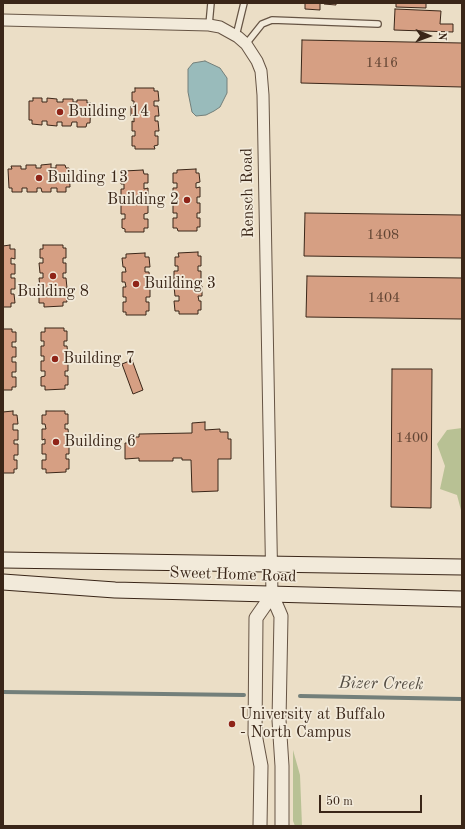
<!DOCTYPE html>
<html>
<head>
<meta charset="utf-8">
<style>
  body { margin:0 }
  #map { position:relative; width:465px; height:829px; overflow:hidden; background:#ebdec6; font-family:"Old Standard TT",serif }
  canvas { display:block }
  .frame { position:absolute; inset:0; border:4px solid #3a2618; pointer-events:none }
  .north { position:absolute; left:409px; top:16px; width:40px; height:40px; -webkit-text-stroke:3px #f2eada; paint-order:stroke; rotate:91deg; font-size:11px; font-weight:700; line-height:16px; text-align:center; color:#3a2618 }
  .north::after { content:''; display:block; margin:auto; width:14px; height:18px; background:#3a2618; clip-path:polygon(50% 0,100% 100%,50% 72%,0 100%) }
  .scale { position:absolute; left:319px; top:795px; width:103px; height:18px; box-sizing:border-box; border:2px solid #3a2618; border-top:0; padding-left:5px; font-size:12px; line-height:14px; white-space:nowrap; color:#3a2618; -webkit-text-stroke:3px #f2eada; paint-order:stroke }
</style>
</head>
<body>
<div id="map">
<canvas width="465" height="829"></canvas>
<div class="frame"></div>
<div class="north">N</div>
<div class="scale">50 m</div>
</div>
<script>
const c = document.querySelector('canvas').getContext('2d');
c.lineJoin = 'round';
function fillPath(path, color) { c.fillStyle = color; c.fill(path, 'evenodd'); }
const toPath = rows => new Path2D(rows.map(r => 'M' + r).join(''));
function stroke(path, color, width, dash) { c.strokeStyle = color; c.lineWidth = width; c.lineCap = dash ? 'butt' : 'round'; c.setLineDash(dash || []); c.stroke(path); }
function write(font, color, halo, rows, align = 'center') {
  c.font = font + ' "Old Standard TT",serif'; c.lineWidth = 3.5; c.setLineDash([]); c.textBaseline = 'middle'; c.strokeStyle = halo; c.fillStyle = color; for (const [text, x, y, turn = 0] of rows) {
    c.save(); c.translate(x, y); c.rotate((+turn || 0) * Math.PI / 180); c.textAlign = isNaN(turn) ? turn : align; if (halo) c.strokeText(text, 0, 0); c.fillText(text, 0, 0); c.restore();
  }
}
const green = toPath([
  [462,428,462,514,457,495,440,489,445,466,437,444,447,430],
  [293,750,300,775,302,826,295,826,293,821]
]);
const water = toPath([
  [205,61,220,68,227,78,227,93,220,107,214,111,206,115,196,116,192,112,188,92,188,69,193,63,205,61]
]);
const stream = toPath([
  [3,692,244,695],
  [300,696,462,699]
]);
const building = toPath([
  [305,3,320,3,320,10,305,9,305,3],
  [324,3,336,3,336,5,324,4,324,3],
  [396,3,426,3,426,8,396,7,396,3],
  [395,9,441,11,440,24,453,24,453,32,394,30,395,9],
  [302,40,462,43,462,87,301,83,302,40],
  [135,88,154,88,154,91,158,91,159,101,154,101,154,106,158,106,159,116,155,116,155,121,158,121,159,131,155,131,155,136,158,136,158,145,154,146,155,149,135,149,135,146,132,146,132,136,135,136,135,131,132,131,132,121,134,122,134,116,131,116,131,106,134,106,134,101,132,101,132,92,135,92,135,88],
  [33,98,42,98,42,102,47,102,47,98,57,99,57,102,63,102,63,99,73,99,73,102,77,102,77,100,87,100,87,103,91,103,90,123,87,123,86,127,77,127,77,122,72,122,71,126,62,126,62,122,57,122,57,126,47,125,47,121,42,121,42,125,32,124,32,120,29,120,29,101,33,101,33,98],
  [51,164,51,168,56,168,56,165,65,165,66,168,69,168,70,187,66,187,66,192,57,192,57,188,51,188,51,192,42,192,41,188,37,188,37,192,27,192,27,188,22,188,22,192,12,192,12,188,9,188,8,169,12,169,11,166,21,166,21,169,26,169,26,165,36,165,36,168,41,168,41,165,51,164],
  [196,169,196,173,199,173,200,182,196,183,196,188,200,187,200,197,197,197,197,203,200,203,200,213,197,213,197,218,200,218,200,227,197,227,197,231,178,231,177,228,173,228,173,218,177,218,177,213,173,213,173,203,177,203,177,198,173,198,173,188,177,188,177,183,173,183,173,173,177,173,177,170,196,169],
  [143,170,144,174,148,174,148,183,144,183,144,189,148,188,148,198,144,198,144,203,148,203,148,213,144,214,144,219,148,219,148,228,144,228,144,232,125,232,125,229,122,228,122,219,125,219,125,214,121,214,121,204,124,204,124,198,121,199,121,189,124,189,124,184,121,184,121,174,124,174,124,171,143,170],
  [305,213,462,215,462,258,304,256,305,213],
  [10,245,10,249,15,249,15,259,11,258,11,264,15,264,15,274,11,274,11,278,15,278,15,289,11,289,11,294,14,294,15,303,11,303,11,307,3,307,3,246,10,245],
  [43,245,63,245,63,248,66,248,66,258,63,258,63,263,66,263,66,273,63,273,63,278,66,278,67,288,64,288,63,293,66,293,67,302,63,302,63,306,44,307,44,303,39,303,39,293,44,293,44,288,40,288,39,278,43,278,43,273,40,273,39,263,43,263,43,258,40,258,40,249,43,249,43,245],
  [198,252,198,256,201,256,201,266,198,266,198,271,201,271,201,280,198,281,199,286,202,286,202,296,198,296,199,301,201,301,201,310,198,310,198,314,179,314,179,311,175,311,174,301,179,301,179,296,175,296,174,286,178,286,178,281,174,281,174,271,178,271,178,266,175,266,175,257,179,257,178,253,198,252],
  [145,253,145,257,149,257,150,267,145,267,145,272,149,272,150,282,146,282,146,287,150,287,150,297,146,297,146,302,149,302,149,311,146,311,146,315,126,315,126,312,123,312,123,302,126,302,126,297,123,297,123,287,126,287,125,282,122,282,122,272,126,272,125,267,123,267,122,258,126,258,126,254,145,253],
  [307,276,462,278,462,319,306,317,307,276],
  [45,328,64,328,64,331,67,331,67,341,64,341,64,346,67,346,68,356,65,356,65,361,68,361,68,371,65,371,65,376,68,376,68,385,65,385,65,389,45,390,45,386,41,386,41,377,45,376,45,371,41,371,41,361,44,361,44,356,41,356,41,346,44,346,44,341,41,341,41,332,45,332,45,328],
  [3,329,12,329,12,332,16,332,16,342,12,342,12,347,16,347,16,357,12,357,12,362,16,362,16,372,12,372,12,377,16,377,16,387,12,387,12,390,3,390,3,329],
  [132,360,143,390,133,394,122,364,132,360],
  [392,369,432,369,431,508,391,507,392,369],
  [13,411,13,415,17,415,18,424,13,424,13,430,18,430,18,440,14,440,14,444,18,444,18,455,14,455,14,460,17,460,17,469,14,469,14,473,3,473,3,412,13,411],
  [46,411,65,411,65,414,68,414,68,424,65,424,65,429,68,429,69,439,66,439,66,444,69,444,69,454,66,454,66,459,69,459,69,469,66,469,66,472,46,473,46,469,42,469,42,460,46,460,46,454,42,454,42,444,45,444,45,439,42,440,42,429,46,429,45,424,42,424,42,415,46,415,46,411],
  [205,422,205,430,220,429,220,432,228,432,228,439,231,439,231,459,218,459,218,491,192,492,191,460,182,460,182,458,173,458,173,461,139,461,139,458,125,459,125,443,128,443,128,437,139,437,139,434,192,433,192,423,205,422]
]);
const service = toPath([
  [209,25,211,3],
  [236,36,244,3],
  [246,44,262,24,272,20,378,24]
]);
const minor = toPath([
  [3,20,209,25,220,27,238,37,246,44,257,61,261,71,263,95,272,595]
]);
const tertiary = toPath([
  [272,595,281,616,279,720,282,766,282,826],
  [260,826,261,766,255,734,256,618,272,595]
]);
const secondary = toPath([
  [3,560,462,567],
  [3,582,115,590,462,599]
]);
const markers = [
  [60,112,4,"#8f2418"],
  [39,178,4,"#8f2418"],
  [187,200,4,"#8f2418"],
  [53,276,4,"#8f2418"],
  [136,284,4,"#8f2418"],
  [55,359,4,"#8f2418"],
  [56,442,4,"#8f2418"],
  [232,724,4,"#8f2418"]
];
const numberNames = [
  ["1416",382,63],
  ["1408",383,235],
  ["1404",384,298],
  ["1400",412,438]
];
const poiNames = [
  ["Building 14",68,112],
  ["Building 13",47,178],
  ["Building 2",179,200,"right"],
  ["Building 3",144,284],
  ["Building 8",53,292,"center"],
  ["Building 7",63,359],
  ["Building 6",64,442],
  ["University at Buffalo",240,715],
  ["- North Campus",240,733]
];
const streetNames = [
  ["Rensch Road",248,193,-91],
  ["Sweet Home Road",233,575,2]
];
const waterNames = [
  ["Bizer Creek",381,684,1]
];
fillPath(green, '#b8c194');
fillPath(water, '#9bb');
stroke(water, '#737f7a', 1);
stroke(stream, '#737f7a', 4);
fillPath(building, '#d69f83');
stroke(building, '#3a2618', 1);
stroke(service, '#665444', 8);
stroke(minor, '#665444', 13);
stroke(tertiary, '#665444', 15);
stroke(secondary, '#3a2618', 17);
stroke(service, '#f2eada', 5.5);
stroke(minor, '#f2eada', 11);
stroke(tertiary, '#f2eada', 13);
stroke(secondary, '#f2eada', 15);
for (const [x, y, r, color] of markers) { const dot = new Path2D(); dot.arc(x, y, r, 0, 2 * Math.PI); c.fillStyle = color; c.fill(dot); stroke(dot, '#f2eada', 1.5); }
write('14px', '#614433', null, numberNames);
write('16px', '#3a2618', '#f2eada', poiNames, 'left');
write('16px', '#3a2618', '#f2eada', streetNames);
write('italic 17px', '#524b41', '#f2eada', waterNames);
</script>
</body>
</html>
